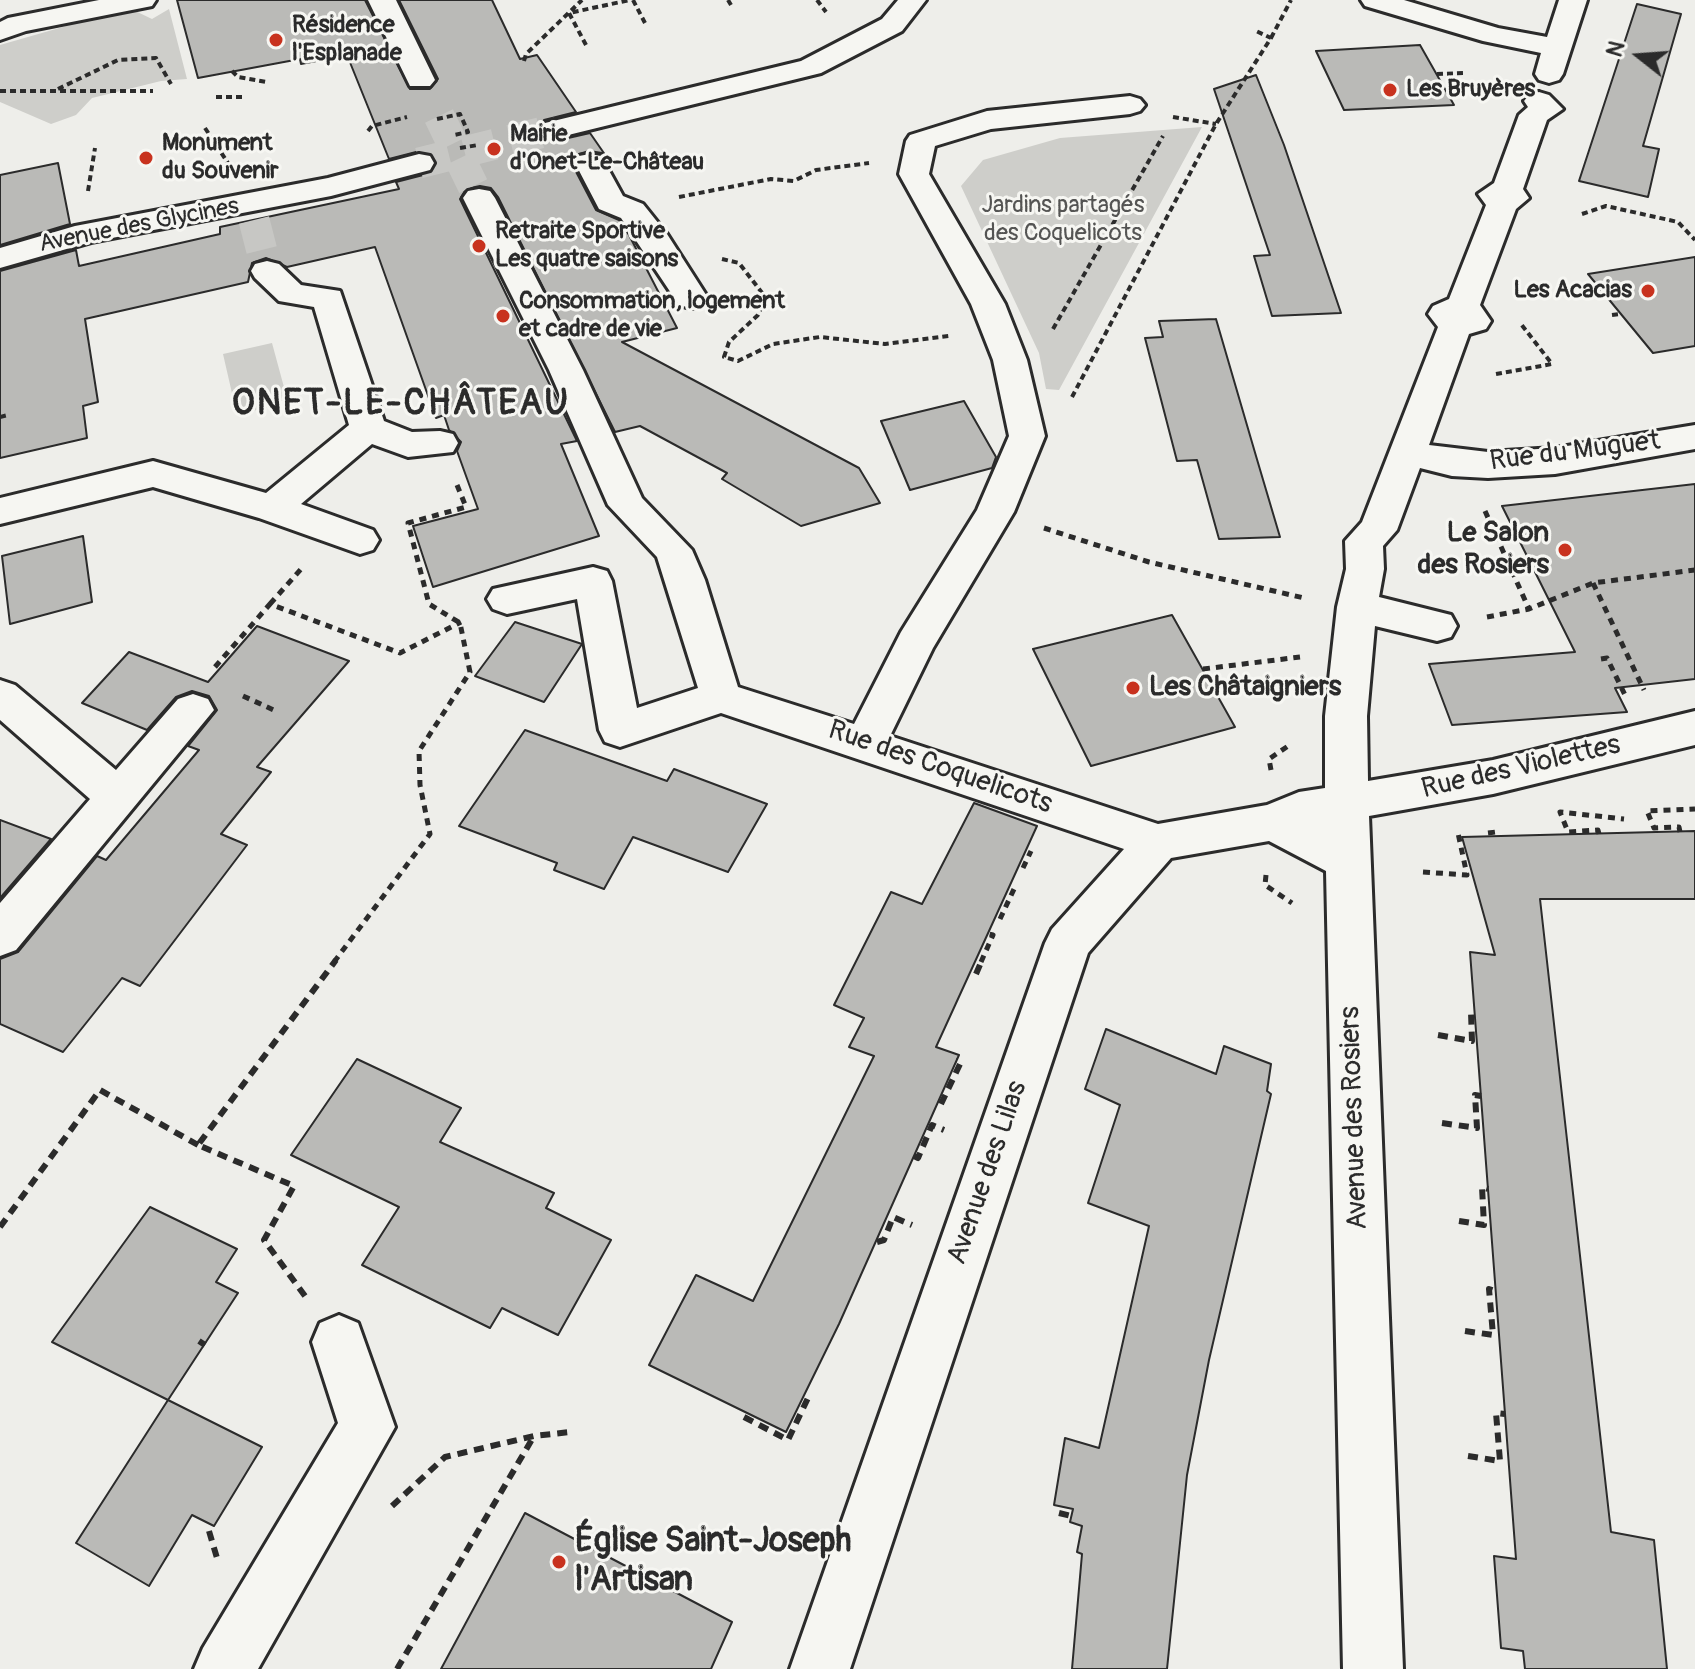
<!DOCTYPE html>
<html>
<head>
<meta charset="utf-8">
<style>
  body { margin:0 }
  #map { position:relative; width:1695px; height:1669px; overflow:hidden; background:#eeeeea; font-family:Pangolin,sans-serif }
  canvas { display:block }
  .north { position:absolute; left:1599px; top:16px; width:80px; height:80px; -webkit-text-stroke:6px #f6f6f2; paint-order:stroke; rotate:287deg; font-size:22px; font-weight:700; line-height:32px; text-align:center; color:#2b2b2b }
  .north::after { content:''; display:block; margin:auto; width:28px; height:36px; background:#2b2b2b; clip-path:polygon(50% 0,100% 100%,50% 72%,0 100%) }
</style>
</head>
<body>
<div id="map">
<canvas width="1695" height="1669"></canvas>
<div class="north">N</div>
</div>
<script>
const c = document.querySelector('canvas').getContext('2d');
c.lineJoin = 'round';
function fillPath(path, color) { c.fillStyle = color; c.fill(path, 'evenodd'); }
const toPath = rows => new Path2D(rows.map(r => 'M' + r).join(''));
function stroke(path, color, width, dash) { c.strokeStyle = color; c.lineWidth = width; c.lineCap = dash ? 'butt' : 'round'; c.setLineDash(dash || []); c.stroke(path); }
function write(font, color, halo, rows, align = 'center') {
  c.font = font + ' Pangolin,sans-serif'; c.lineWidth = 6; c.setLineDash([]); c.textBaseline = 'middle'; c.strokeStyle = halo; c.fillStyle = color; for (const [text, x, y, turn = 0] of rows) {
    c.save(); c.translate(x, y); c.rotate((+turn || 0) * Math.PI / 180); c.textAlign = isNaN(turn) ? turn : align; if (halo) c.strokeText(text, 0, 0); c.fillText(text, 0, 0); c.restore();
  }
}
const green = toPath([
  [129,8,152,19,169,9,187,79,161,81,92,98,76,115,51,124,0,102,0,45],
  [1202,127,1059,390,1046,389,1039,353,961,186,983,160,1060,138],
  [272,343,288,402,237,415,223,354]
]);
const building = toPath([
  [177,0,365,0,410,89,430,89,438,79,399,0,492,0,520,59,537,55,576,112,544,120,538,131,544,138,555,141,590,133,608,159,602,153,589,151,576,155,572,164,596,210,619,220,629,235,677,328,622,342,859,468,880,503,801,526,722,479,727,473,640,426,615,432,498,197,491,188,480,186,466,189,460,199,577,441,561,444,599,536,433,587,413,526,478,509,457,451,461,442,449,430,444,415,436,418,375,247,287,267,266,258,252,263,248,282,85,319,98,402,83,406,87,438,0,458,0,271,76,250,79,266,220,234,220,227,399,189,396,182,431,173,437,164,433,155,420,151,389,159,347,55,301,64,300,59,198,78,177,0],
  [1637,4,1681,14,1643,146,1659,149,1648,197,1579,181,1637,4],
  [1420,45,1454,105,1344,110,1316,51,1420,45],
  [1256,75,1284,145,1341,313,1272,316,1254,256,1270,255,1214,89,1256,75],
  [58,163,70,224,0,245,0,175,58,163],
  [1695,257,1695,346,1653,353,1588,274,1695,257],
  [1216,319,1256,456,1280,537,1219,539,1197,460,1177,461,1145,338,1163,337,1159,321,1216,319],
  [964,401,996,457,992,468,910,490,881,421,964,401],
  [1695,484,1695,679,1615,688,1627,712,1452,725,1429,664,1575,652,1502,506,1695,484],
  [83,536,92,602,10,624,2,556,83,536],
  [1172,615,1235,727,1091,766,1033,649,1172,615],
  [515,622,582,644,544,702,475,676,515,622],
  [257,626,349,661,257,767,271,772,221,834,247,845,140,986,122,978,63,1052,0,1024,0,959,18,952,97,856,106,860,199,750,188,746,217,710,209,696,192,691,176,697,147,730,82,703,129,652,208,682,257,626],
  [525,730,667,781,674,769,767,804,728,872,633,837,604,889,554,870,557,863,459,826,525,730],
  [974,803,1037,826,936,1047,959,1055,839,1324,786,1432,649,1365,696,1275,753,1301,874,1056,849,1047,864,1018,834,1005,891,892,922,904,974,803],
  [0,820,51,839,0,898,0,820],
  [1695,831,1695,899,1540,899,1611,1532,1654,1540,1667,1669,1525,1669,1523,1651,1501,1648,1494,1556,1516,1559,1470,952,1495,955,1462,837,1695,831],
  [1106,1029,1216,1074,1224,1046,1271,1064,1267,1091,1271,1094,1209,1360,1187,1475,1167,1669,1072,1669,1082,1554,1077,1552,1082,1526,1070,1522,1073,1509,1054,1505,1065,1438,1099,1448,1149,1226,1088,1203,1120,1105,1085,1089,1106,1029],
  [357,1059,461,1108,440,1142,554,1193,546,1208,611,1240,558,1335,502,1308,490,1328,362,1265,399,1207,291,1155,357,1059],
  [150,1207,237,1249,216,1282,238,1293,168,1400,52,1342,150,1207],
  [168,1400,262,1447,214,1526,192,1515,149,1586,76,1543,168,1400],
  [525,1513,732,1622,711,1669,441,1669,525,1513]
]);
const minorTunnel = toPath([
  [439,116,479,198],
  [419,163,556,129],
  [254,220,267,271]
]);
const pathFar2 = toPath([
  [633,0,645,23],
  [728,0,731,5],
  [817,0,826,12],
  [1271,38,1291,0],
  [586,45,569,13,630,0],
  [524,61,526,54,582,0],
  [232,71,238,77,266,82],
  [1437,74,1464,73],
  [58,89,118,60,156,58,171,84],
  [0,91,153,91],
  [216,97,245,97],
  [1173,117,1216,124],
  [437,119,460,114,468,132,454,135],
  [205,128,228,163],
  [368,131,372,126,407,117],
  [460,148,478,145],
  [88,191,95,148],
  [679,197,771,179,794,181,816,170,869,163],
  [1582,214,1606,206,1678,222,1695,240],
  [722,259,739,263,766,298,758,315,729,342,724,357,738,361,773,344,820,337,885,344,949,336],
  [1612,315,1620,314],
  [1053,329,1163,136],
  [1496,374,1552,364,1521,324],
  [1072,397,1216,124,1271,38,1256,31],
  [0,417,8,415]
]);
const pathFar1 = toPath([
  [1485,511,1529,609],
  [1044,528,1149,562,1304,598],
  [1593,583,1644,690],
  [270,604,301,569],
  [1487,617,1529,609,1593,583,1695,570],
  [1601,659,1607,658,1625,695],
  [215,667,270,604,400,653,461,622],
  [1203,669,1300,657],
  [243,696,276,711],
  [1271,770,1269,759,1291,744],
  [1680,832,1679,827,1654,828,1647,811,1695,809],
  [1488,833,1496,832,1497,836],
  [1599,834,1598,830,1568,832,1560,812,1624,819],
  [1023,868,1031,851],
  [1423,872,1467,875,1458,833],
  [1266,875,1265,885,1292,903],
  [1000,919,1014,889,1012,884],
  [334,962,430,834,420,785,419,751,470,672,460,623,429,604,408,523,466,507,457,485],
  [981,962,993,935,989,934]
]);
const path = toPath([
  [976,974,982,960],
  [1438,1035,1472,1041,1471,1012,1475,1013],
  [941,1104,961,1062,956,1061],
  [1442,1123,1477,1128,1475,1095,1481,1096],
  [914,1156,918,1158,932,1125,944,1130],
  [1459,1221,1484,1225,1482,1187,1488,1189],
  [0,1227,100,1090,198,1145],
  [877,1242,884,1240,893,1217,912,1225],
  [305,1296,264,1240,294,1186,198,1145,336,960],
  [1465,1331,1493,1335,1489,1289,1495,1291],
  [199,1341,205,1345],
  [744,1417,788,1440,808,1398],
  [1468,1456,1500,1461,1496,1413,1505,1414],
  [392,1506,445,1457,534,1436,570,1432],
  [1059,1513,1071,1516],
  [209,1531,217,1558],
  [397,1669,534,1436]
]);
const minor = toPath([
  [99,0,156,0,152,6,26,31,0,40,0,22,8,18,99,0],
  [368,0,396,0,435,80,430,86,410,86,368,0],
  [898,0,926,0,902,31,821,73,556,138,545,135,541,129,545,123,801,61,882,19,898,0],
  [1361,0,1404,0,1498,28,1547,37,1559,0,1587,0,1563,74,1559,80,1549,83,1539,80,1535,74,1541,53,1483,41,1365,6,1361,0],
  [1539,92,1549,95,1563,109,1547,120,1523,189,1529,198,1516,209,1480,305,1491,321,1486,329,1469,334,1429,445,1488,452,1555,448,1695,425,1695,449,1555,474,1488,478,1452,476,1420,468,1397,530,1383,546,1384,569,1379,597,1451,615,1457,626,1451,637,1437,641,1375,626,1367,716,1368,781,1493,760,1695,711,1695,745,1493,794,1369,816,1403,1669,1343,1669,1326,871,1269,841,1171,858,1088,953,850,1669,790,1669,1045,943,1052,929,1124,849,721,713,620,747,605,742,599,730,577,599,507,614,493,609,487,599,493,589,593,567,607,571,612,581,637,708,698,688,657,557,608,505,549,370,463,198,468,191,479,189,490,191,495,198,583,370,642,498,692,550,705,580,738,687,854,724,901,632,977,510,1009,436,993,360,971,304,899,174,906,141,910,135,987,111,1130,96,1140,99,1145,105,1140,111,1130,114,991,129,935,146,929,174,1005,304,1027,360,1045,436,1014,512,933,648,890,736,1158,824,1267,805,1299,792,1325,788,1325,716,1337,607,1346,569,1345,541,1362,522,1438,327,1428,314,1433,306,1449,299,1486,205,1478,194,1494,183,1519,115,1528,107,1524,101,1529,95,1539,92],
  [419,154,430,156,434,163,430,170,331,196,91,242,0,268,0,248,75,226,328,178,419,154],
  [590,154,601,156,623,196,643,204,667,234,708,298,703,305,691,308,679,305,621,218,599,209,575,163,579,156,590,154],
  [267,261,279,264,301,285,340,291,384,421,412,432,440,431,453,434,458,443,453,452,408,457,372,444,301,504,373,530,379,540,373,550,360,554,259,518,153,487,0,524,0,498,153,461,266,493,349,425,314,307,279,301,255,278,251,271,255,264,267,261],
  [0,680,15,685,116,770,178,699,193,694,208,699,214,710,16,950,0,956,0,903,90,799,0,720,0,680],
  [339,1315,358,1323,395,1427,258,1669,194,1669,203,1648,338,1423,312,1342,320,1323,339,1315]
]);
const pathBridge = toPath([
  [563,166,606,156]
]);
const markers = [
  [276,40,8,"#c8321e"],
  [1390,90,8,"#c8321e"],
  [494,149,8,"#c8321e"],
  [146,158,8,"#c8321e"],
  [479,246,8,"#c8321e"],
  [1648,291,8,"#c8321e"],
  [503,316,8,"#c8321e"],
  [1565,550,8,"#c8321e"],
  [1133,688,8,"#c8321e"],
  [559,1562,8,"#c8321e"]
];
const farPoinames = [
  ["Résidence",292,26],
  ["l'Esplanade",292,54],
  ["Les Bruyères",1406,90],
  ["Mairie",510,135],
  ["d'Onet-Le-Château",510,163],
  ["Monument",162,144],
  ["du Souvenir",162,172],
  ["Retraite Sportive",495,232],
  ["Les quatre saisons",495,260],
  ["Les Acacias",1632,291,"right"],
  ["Consommation, logement",519,302],
  ["et cadre de vie",519,330]
];
const farParknames = [
  ["Jardins partagés",1063,206],
  ["des Coquelicots",1063,234]
];
const farStreetnames = [
  ["Avenue des Glycines",139,226,-11]
];
const streetNames = [
  ["Rue du Muguet",1575,452,-7],
  ["Rue des Coquelicots",940,768,19],
  ["Rue des Violettes",1521,768,-13],
  ["Avenue des Rosiers",1355,1118,-92],
  ["Avenue des Lilas",988,1173,-71]
];
const poiNames = [
  ["Le Salon",1549,534],
  ["des Rosiers",1549,566],
  ["Les Châtaigniers",1149,688,"left"]
];
const nearPoinames = [
  ["Église Saint-Joseph",575,1542],
  ["l'Artisan",575,1581]
];
const districtNames = [
  ["ONET-LE-CHÂTEAU",401,405]
];
fillPath(green, '#cececa');
fillPath(building, '#babab7');
stroke(building, '#2b2b2b', 2);
stroke(minorTunnel, '#c7c7c4', 31, [31, 16]);
stroke(minor, '#2b2b2b', 6);
stroke(pathFar2, '#2b2b2b', 4, [6, 4]);
stroke(pathFar1, '#2b2b2b', 5, [7, 6]);
stroke(path, '#2b2b2b', 6, [10, 7]);
fillPath(minor, '#f6f6f2');
stroke(pathBridge, '#2b2b2b', 4, [6, 4]);
for (const [x, y, r, color] of markers) { const dot = new Path2D(); dot.arc(x, y, r, 0, 2 * Math.PI); c.fillStyle = color; c.fill(dot); stroke(dot, '#f6f6f2', 3); }
write('bold 24px', '#2b2b2b', '#f6f6f2', farPoinames, 'left');
write('24px', '#545453', '#f6f6f2', farParknames);
write('24px', '#2b2b2b', '#f6f6f2', farStreetnames);
write('28px', '#2b2b2b', '#f6f6f2', streetNames);
write('bold 28px', '#2b2b2b', '#f6f6f2', poiNames, 'right');
write('bold 34px', '#2b2b2b', '#f6f6f2', nearPoinames, 'left');
c.letterSpacing = '2px';
write('bold 36px', '#2b2b2b', '#f6f6f2', districtNames);
c.letterSpacing = '0px';
</script>
</body>
</html>
